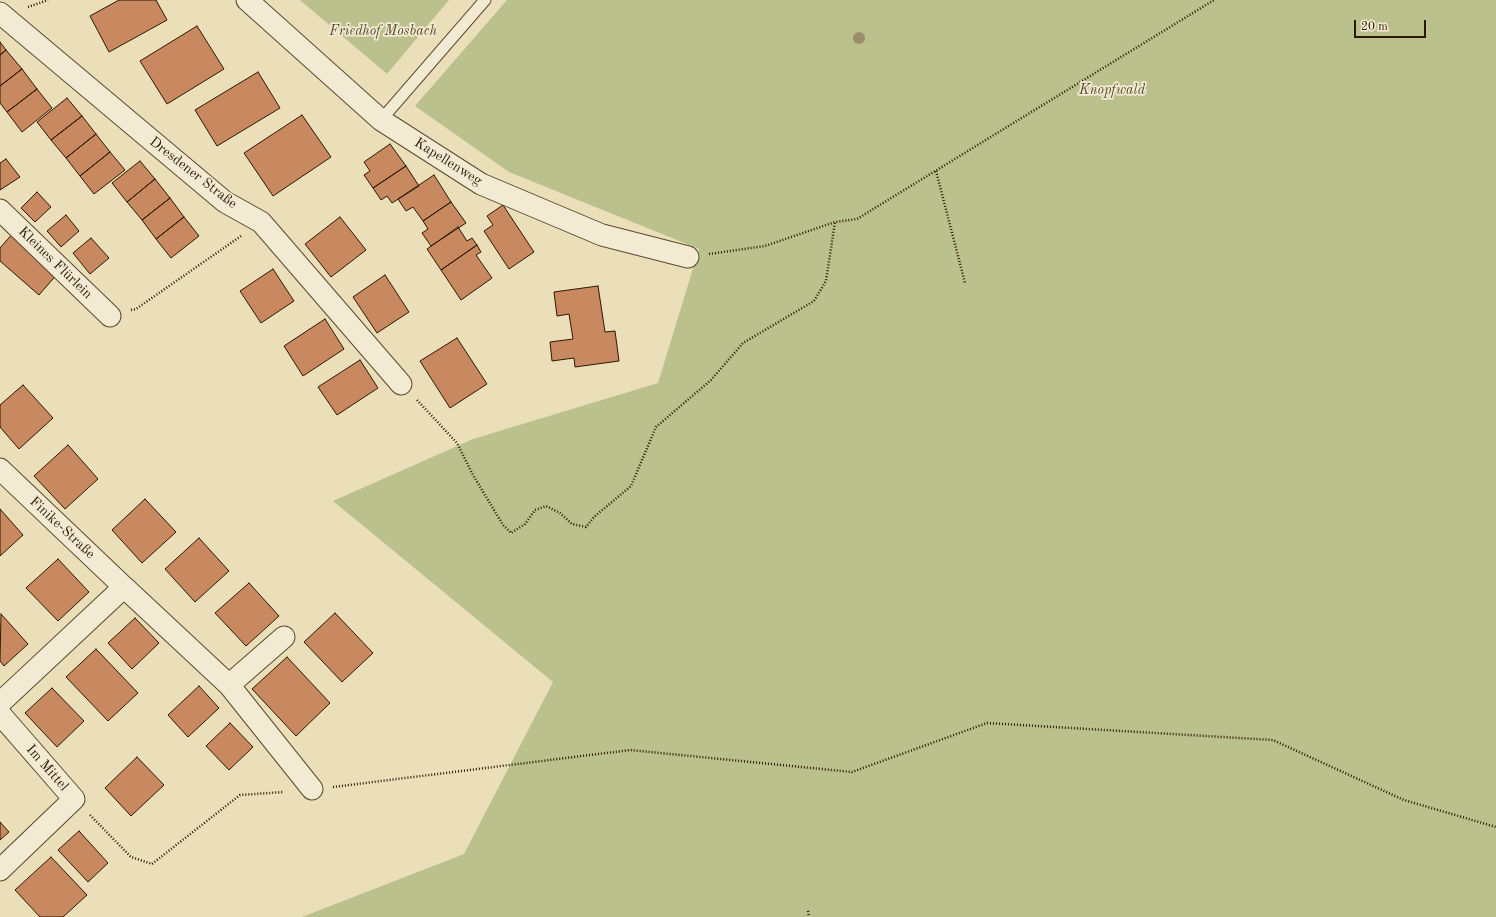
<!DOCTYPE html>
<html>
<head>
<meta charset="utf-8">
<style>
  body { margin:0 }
  #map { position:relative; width:1496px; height:917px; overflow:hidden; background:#ebdfba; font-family:"Old Standard TT",serif }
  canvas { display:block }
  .scale { position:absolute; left:1354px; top:20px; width:72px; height:18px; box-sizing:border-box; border:2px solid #2d1700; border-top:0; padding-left:5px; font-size:12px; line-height:14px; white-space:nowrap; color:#2d1700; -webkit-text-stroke:3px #f2ead2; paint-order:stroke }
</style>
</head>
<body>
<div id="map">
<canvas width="1496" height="917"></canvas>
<div class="scale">20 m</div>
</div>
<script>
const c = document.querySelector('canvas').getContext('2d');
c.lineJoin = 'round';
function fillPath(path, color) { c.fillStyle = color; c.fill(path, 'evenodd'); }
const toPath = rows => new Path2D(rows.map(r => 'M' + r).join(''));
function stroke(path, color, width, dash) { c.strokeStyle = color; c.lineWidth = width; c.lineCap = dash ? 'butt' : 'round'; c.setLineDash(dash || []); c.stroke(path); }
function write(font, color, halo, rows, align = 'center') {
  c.font = font + ' "Old Standard TT",serif'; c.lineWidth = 3.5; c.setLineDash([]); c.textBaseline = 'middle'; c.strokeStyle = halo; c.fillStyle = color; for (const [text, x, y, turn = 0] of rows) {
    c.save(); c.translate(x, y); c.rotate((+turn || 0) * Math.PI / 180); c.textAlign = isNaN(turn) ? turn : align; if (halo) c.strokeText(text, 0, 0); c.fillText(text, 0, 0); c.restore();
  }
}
const green = toPath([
  [300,0,449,0,387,74],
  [507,0,1496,0,1496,917,302,917,464,854,553,682,333,501,473,439,658,383,699,249,509,172,415,106]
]);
const building = toPath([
  [119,0,156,0,167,20,109,52,90,16,119,0],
  [197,26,224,69,167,104,140,61,197,26],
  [0,42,6,50,0,55,0,42],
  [6,50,22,69,0,86,0,55,6,50],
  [22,69,37,89,7,112,0,103,0,86,22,69],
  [258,72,280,108,217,146,195,110,258,72],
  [37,89,52,108,22,132,7,112,37,89],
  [67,98,82,116,51,140,37,122,67,98],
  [302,115,331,157,273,196,244,153,302,115],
  [82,116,96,134,66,158,51,140,82,116],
  [96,134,110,152,80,176,66,158,96,134],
  [390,144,406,166,373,188,364,175,370,171,364,162,390,144],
  [110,152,125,170,94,194,80,176,110,152],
  [6,159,20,177,0,190,0,163,6,159],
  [140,161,155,179,127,202,112,183,140,161],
  [406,166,419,186,392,203,387,196,381,200,373,188,406,166],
  [434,175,451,202,423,221,413,207,406,211,398,199,434,175],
  [155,179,170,198,142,220,127,202,155,179],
  [37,192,51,207,35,222,21,208,37,192],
  [170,198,184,217,156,239,142,220,170,198],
  [451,202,466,223,431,246,422,233,428,229,423,221,451,202],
  [503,205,534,252,509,269,484,231,493,225,487,216,503,205],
  [66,215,79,231,61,247,47,231,66,215],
  [184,217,199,236,171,258,156,239,184,217],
  [340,217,366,250,331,277,305,244,340,217],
  [458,227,467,241,472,238,477,245,441,270,427,249,458,227],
  [14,232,59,272,39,295,0,261,0,248,14,232],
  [91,238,109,258,90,274,73,253,91,238],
  [477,245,481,252,476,255,492,278,461,300,441,270,477,245],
  [273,269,294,301,261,323,240,291,273,269],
  [385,275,409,312,377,333,353,297,385,275],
  [598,286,605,332,615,331,619,361,575,367,574,358,552,361,550,342,573,339,569,314,557,316,554,292,598,286],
  [325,319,344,349,303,376,284,346,325,319],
  [457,338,487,384,450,408,420,361,457,338],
  [360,360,378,388,337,415,318,387,360,360],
  [23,385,53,418,19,449,0,427,0,405,23,385],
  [68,445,98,479,65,509,34,476,68,445],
  [145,499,176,532,142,563,112,530,145,499],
  [0,509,23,535,0,556,0,509],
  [199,538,229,571,195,602,165,569,199,538],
  [58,559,89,592,58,621,26,588,58,559],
  [249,583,279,616,246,646,215,613,249,583],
  [335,613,373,653,342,682,304,642,335,613],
  [1,614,28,644,4,666,0,661,1,614],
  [135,618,159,643,132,669,108,643,135,618],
  [96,649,138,693,108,721,66,677,96,649],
  [287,657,330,703,296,736,252,689,287,657],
  [199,686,219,708,188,737,168,715,199,686],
  [52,688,84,721,57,747,25,713,52,688],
  [230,723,253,747,229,770,206,746,230,723],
  [137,757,164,785,131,816,105,788,137,757],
  [0,822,9,832,0,840,0,822],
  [79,831,108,863,88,882,58,850,79,831],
  [51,857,87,895,63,917,40,917,15,890,51,857]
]);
const path = toPath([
  [28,7,48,0],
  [936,171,965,283],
  [709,254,765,246,835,222,857,219,1214,0],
  [131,310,136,309,241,236],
  [417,400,457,443,473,475,503,525,511,533,525,524,535,510,546,506,560,513,572,524,586,527,594,517,631,486,656,427,711,380,743,343,814,301,826,281,835,222],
  [333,787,630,750,852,772,987,723,1273,740,1404,800,1496,827],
  [90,815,131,857,152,864,240,795,284,792],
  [808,911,809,917]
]);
const lane = toPath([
  [381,120,485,0]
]);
const street = toPath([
  [247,0,381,120,481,184,602,235,688,257],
  [0,13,225,202,261,222,401,384],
  [0,210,110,316],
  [0,469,124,587],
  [229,685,284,637],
  [0,703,124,587,229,685,312,789],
  [0,714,74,799,0,870]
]);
const trees = [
  [859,38]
];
const parkNames = [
  ["Friedhof Mosbach",383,31],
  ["Knopfwald",1112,90]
];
const streetNames = [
  ["Kapellenweg",448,162,32],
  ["Dresdener Straße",193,173,38],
  ["Kleines Flürlein",55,263,44],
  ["Finike-Straße",62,528,43],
  ["Im Mittel",47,768,49]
];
fillPath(green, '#bac18d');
fillPath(building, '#c88860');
stroke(building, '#2d1700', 1);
stroke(lane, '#5c492e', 13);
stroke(street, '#5c492e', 23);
stroke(path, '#2d1700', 2.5, [1, 2]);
stroke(lane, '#f2ead2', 11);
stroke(street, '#f2ead2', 21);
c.fillStyle = '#9a8d6b';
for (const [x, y] of trees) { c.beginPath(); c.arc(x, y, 6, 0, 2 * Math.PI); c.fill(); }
write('italic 14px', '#574a2a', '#f2ead2', parkNames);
write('14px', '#2d1700', '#f2ead2', streetNames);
</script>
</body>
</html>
